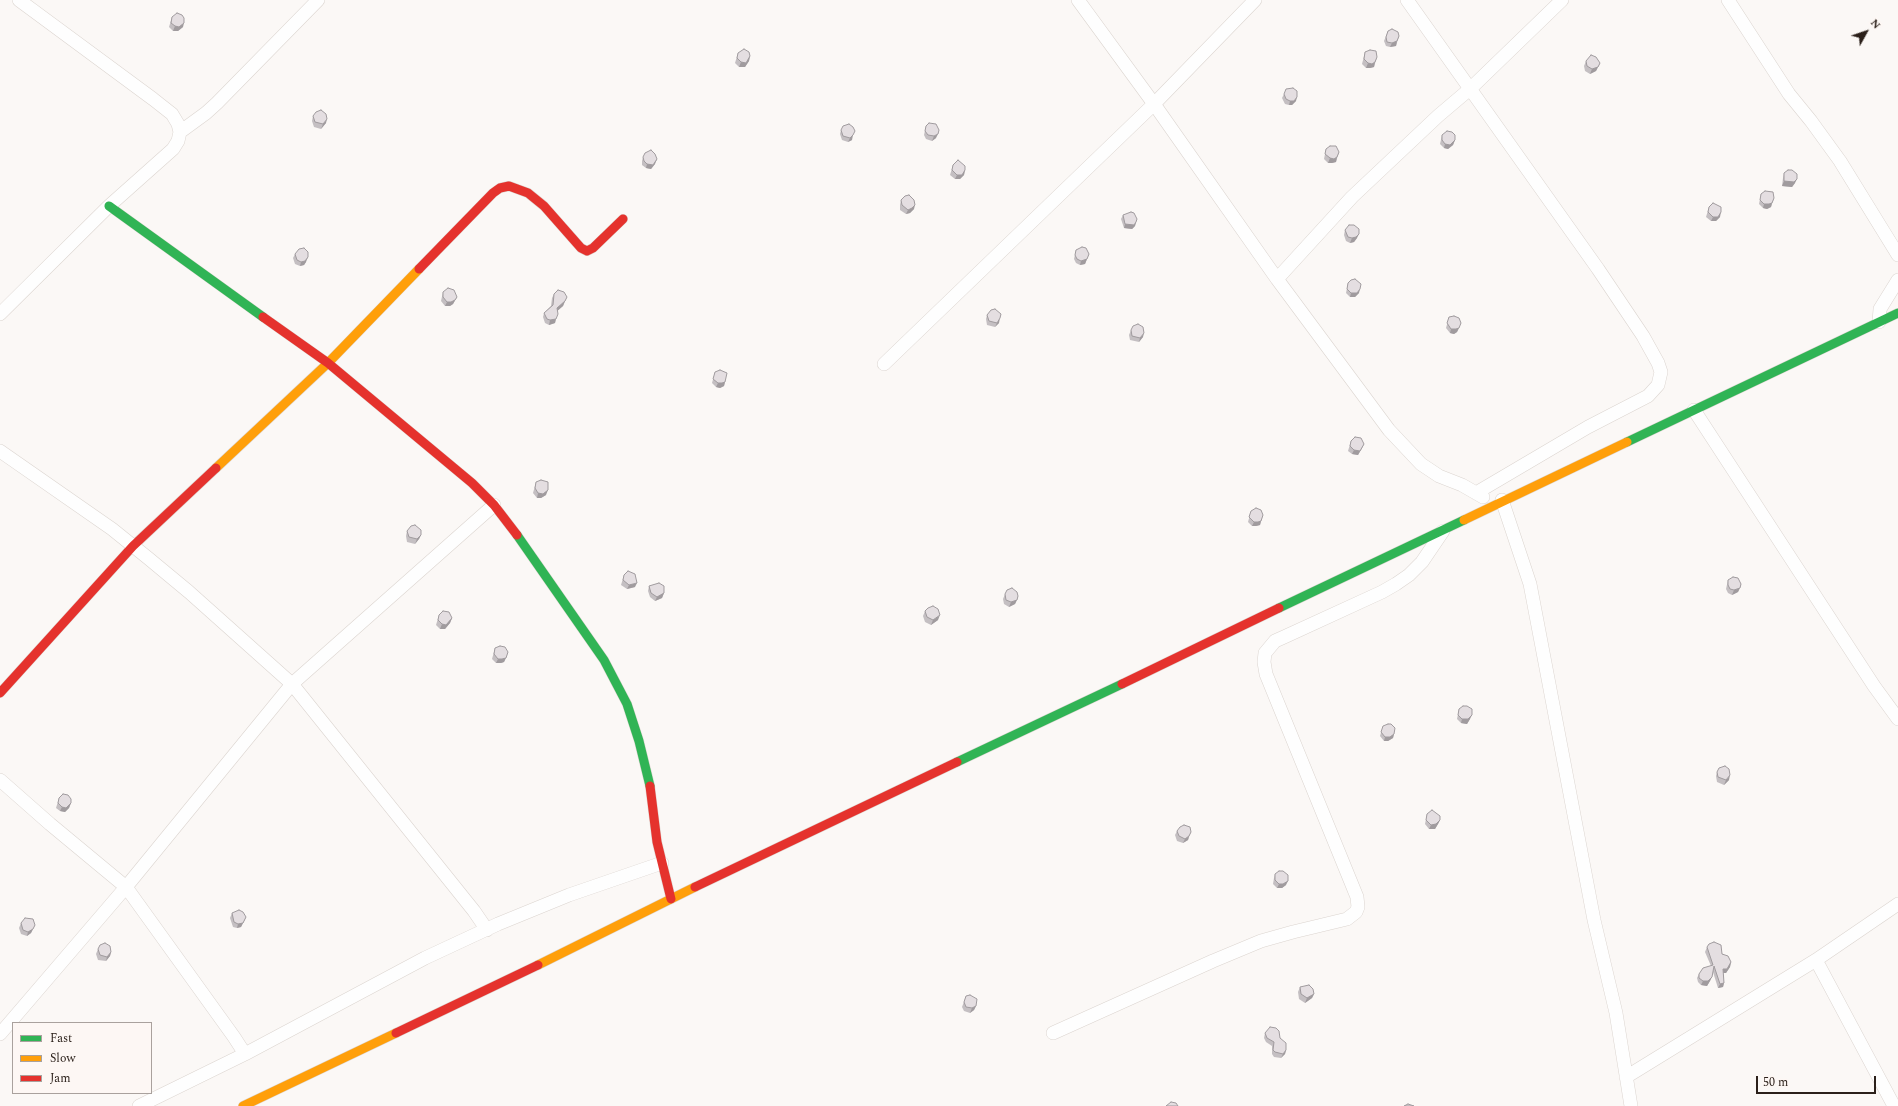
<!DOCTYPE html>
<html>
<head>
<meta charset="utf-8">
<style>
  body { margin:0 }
  #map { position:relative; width:1898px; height:1106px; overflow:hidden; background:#fbf8f6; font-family:Spectral,serif }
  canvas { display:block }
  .legend { position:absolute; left:12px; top:1022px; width:140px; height:72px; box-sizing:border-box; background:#fdf7f4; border:1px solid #a9a19d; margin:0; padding:5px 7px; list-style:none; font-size:12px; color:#2b201a }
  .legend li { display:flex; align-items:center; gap:8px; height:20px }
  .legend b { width:20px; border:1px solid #a9a19d }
  .north { position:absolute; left:1846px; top:12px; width:40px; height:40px; -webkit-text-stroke:3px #fdf7f4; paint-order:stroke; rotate:50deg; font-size:11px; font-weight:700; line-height:16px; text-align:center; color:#2b201a }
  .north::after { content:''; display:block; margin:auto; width:14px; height:18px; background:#2b201a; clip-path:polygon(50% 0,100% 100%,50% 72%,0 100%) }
  .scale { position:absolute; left:1756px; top:1076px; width:120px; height:18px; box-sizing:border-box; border:2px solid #2b201a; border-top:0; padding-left:5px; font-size:12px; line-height:14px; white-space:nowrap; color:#2b201a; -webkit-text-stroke:3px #fdf7f4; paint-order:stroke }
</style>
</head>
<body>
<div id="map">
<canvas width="1898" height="1106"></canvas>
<ul class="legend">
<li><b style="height:5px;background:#30b455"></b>Fast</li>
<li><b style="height:5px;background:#ff9f0a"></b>Slow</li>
<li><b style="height:5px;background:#e5322d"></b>Jam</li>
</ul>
<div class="north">N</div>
<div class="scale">50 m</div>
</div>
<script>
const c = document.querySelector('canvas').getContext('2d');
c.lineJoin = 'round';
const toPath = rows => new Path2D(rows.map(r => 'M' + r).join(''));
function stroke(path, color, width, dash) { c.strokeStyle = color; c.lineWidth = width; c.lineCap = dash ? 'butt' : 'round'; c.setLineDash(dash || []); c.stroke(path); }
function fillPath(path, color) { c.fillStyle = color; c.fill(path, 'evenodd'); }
const street = toPath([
  [1078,0,1154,104,1277,279,1389,430,1421,464,1439,476,1462,485,1483,497],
  [1407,0,1598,269,1643,336,1658,363,1661,372,1658,385,1648,396,1588,427,1476,493],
  [1728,0,1789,94,1811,121,1840,161,1898,255],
  [180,132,206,113,217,103,318,0],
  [1277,279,1352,197,1438,116,1471,88,1562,0],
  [0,314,109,206,173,149,178,141,180,132,178,124,172,114,153,99,19,0],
  [1879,322,1880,309,1898,280],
  [884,364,1154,104,1255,0],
  [1694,410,1874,686,1898,719],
  [0,451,112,529,148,558,189,592,292,684,474,911,487,930],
  [1502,500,1530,584,1594,920,1616,1013,1631,1106],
  [0,780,50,824,126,887,234,1037,245,1054],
  [1816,960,1894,1106],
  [1053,1033,1213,961,1261,941,1293,932,1347,919,1356,912,1358,907,1357,897,1266,674,1264,662,1265,653,1275,641,1284,637,1382,592,1396,584,1409,575,1422,562,1443,531],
  [0,1034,126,887,292,684,494,505],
  [1626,1077,1816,960,1898,904],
  [139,1106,245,1054,425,958,498,924,569,895,662,863]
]);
const fast = toPath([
  [109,206,263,317],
  [1627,442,1898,313],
  [517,535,604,660,627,704,639,741,650,786],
  [1279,608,1464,520],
  [957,762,1122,684]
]);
const slow = toPath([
  [216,468,328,363,419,269],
  [1464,520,1627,442],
  [538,965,695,887],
  [243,1106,396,1033]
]);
const jam = toPath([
  [419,269,493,193,500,188,509,186,528,193,544,206,581,248,587,251,593,248,623,219],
  [263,317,328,363,472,483,494,505,517,535],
  [1122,684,1279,608],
  [0,693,133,546,216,468],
  [650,786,657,842,671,899],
  [695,887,957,762],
  [396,1033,538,965]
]);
const wall = toPath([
  [172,17,183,27,178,31,173,31,169,27],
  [1388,31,1399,36,1396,46,1390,47,1386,46,1384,41],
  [1365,52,1377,57,1374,67,1370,68,1366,68,1362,64],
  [738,53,750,56,749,61,745,67,739,67,735,63],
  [1586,61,1600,63,1596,71,1590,74,1585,71,1584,66],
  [1284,94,1296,101,1292,105,1289,105,1285,104,1282,98],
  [313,116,326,123,321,129,314,127,312,121],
  [926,126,936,138,932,141,926,139,924,135],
  [841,130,852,140,848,142,842,140,840,134],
  [1442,135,1455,140,1453,145,1448,149,1444,148,1440,144],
  [1326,149,1339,152,1336,162,1332,163,1328,163,1324,159],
  [643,157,655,164,651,169,646,168,642,165,642,161],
  [953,165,965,170,964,175,960,179,955,179,950,175],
  [1784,173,1795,183,1792,187,1782,186,1783,178],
  [1761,194,1774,198,1771,207,1767,209,1763,208,1759,204],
  [901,200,914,209,910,213,906,214,900,210,900,205],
  [1709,207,1720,217,1716,221,1711,221,1706,217],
  [1123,215,1136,222,1135,226,1132,229,1124,228,1121,219],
  [1345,230,1357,238,1354,242,1350,243,1346,241,1344,235],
  [1076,250,1089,254,1085,264,1080,265,1076,263,1074,259],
  [295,254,306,262,304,265,300,266,295,264,293,258],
  [1348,283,1359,293,1355,297,1350,297,1346,293],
  [443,292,457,297,453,304,450,306,445,306,441,301],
  [554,294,567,297,563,306,557,311,555,323,549,325,545,323,543,317,544,313,551,306,552,298],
  [987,315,999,323,995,327,987,325,986,319],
  [1449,317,1461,323,1457,332,1454,334,1450,333,1446,328],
  [1131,330,1143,337,1139,342,1130,340,1129,335],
  [715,372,725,382,724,386,720,388,716,387,712,383],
  [1351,441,1362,448,1358,455,1352,454,1348,451],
  [536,482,546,495,541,498,537,498,533,493],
  [1251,511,1263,515,1260,525,1256,526,1252,526,1248,522],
  [407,531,421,535,419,539,415,544,407,542,406,536],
  [624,575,635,587,627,589,621,585],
  [1728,580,1741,584,1738,592,1732,595,1728,593,1726,589],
  [649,586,664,593,662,598,655,601,650,597,648,591],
  [1005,594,1018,596,1015,604,1009,607,1004,604,1003,599],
  [925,611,938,620,931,625,925,622,923,616],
  [439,615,452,618,450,623,445,629,440,629,436,625],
  [495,648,508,652,504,662,501,663,496,663,492,659],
  [1459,709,1470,719,1467,724,1461,723,1457,719],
  [1383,726,1394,734,1393,738,1388,741,1384,741,1380,736],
  [1717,772,1729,780,1724,785,1717,782,1716,776],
  [59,798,71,803,69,808,65,812,60,811,56,808],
  [1427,814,1440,820,1438,824,1435,829,1429,829,1425,824],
  [1177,831,1191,832,1188,840,1183,843,1177,841,1175,835],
  [1275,874,1286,885,1282,888,1277,888,1273,884,1274,878],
  [232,913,246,917,241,927,237,928,233,927,230,918],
  [21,923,35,925,31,933,27,936,21,934,19,928],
  [1707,947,1722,954,1731,962,1730,967,1726,973,1723,973,1724,983,1723,987,1718,988,1713,972,1710,981,1707,986,1701,985,1698,982,1697,978,1699,974,1711,966,1705,952],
  [98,949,111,952,110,956,106,961,98,960,96,954],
  [1300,987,1314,994,1312,998,1305,1003,1299,999,1298,992],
  [966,996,976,1006,974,1010,970,1013,964,1011,962,1007],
  [1265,1033,1280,1038,1286,1050,1285,1054,1281,1058,1274,1057,1272,1054,1272,1046,1266,1042,1264,1038]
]);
const shadedWall = toPath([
  [184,23,183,27,178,31,173,31,175,26],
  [1397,41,1396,46,1390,47,1392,43],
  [750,56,749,61,745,67,739,67,741,62],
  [1375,62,1374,67,1370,68,1366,68,1368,63],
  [1598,67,1596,71,1590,74,1592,69],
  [1297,97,1296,101,1292,105,1289,105,1290,101],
  [327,119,326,123,321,129,323,124],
  [938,134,936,138,932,141,934,136],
  [853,135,852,140,848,142,850,138],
  [1455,140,1453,145,1448,149,1444,148,1445,144],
  [1337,157,1336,162,1332,163,1328,163,1330,158],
  [657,159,655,164,651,169,646,168,647,164],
  [965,170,964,175,960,179,955,179,957,175],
  [1797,179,1795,183,1792,187,1782,186,1784,181],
  [1772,203,1771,207,1767,209,1763,208,1764,204],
  [915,205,914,209,910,213,906,214,908,210],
  [1721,212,1720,217,1716,221,1711,221,1713,217],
  [1136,222,1135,226,1132,229,1124,228,1125,224],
  [1359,234,1357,238,1354,242,1350,243,1352,238],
  [308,257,306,262,304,265,300,266,301,262],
  [1087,259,1085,264,1080,265,1081,261],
  [1360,289,1359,293,1355,297,1350,297,1351,293],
  [457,297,453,304,450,306,445,306,447,302],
  [565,301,563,306,555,313,557,308],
  [1000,318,999,323,995,327,997,323],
  [556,319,555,323,549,325,550,320],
  [1459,328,1457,332,1454,334,1450,333,1451,329],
  [1144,333,1143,337,1139,342,1140,338],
  [725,382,724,386,720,388,716,387,718,383],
  [1364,444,1362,448,1358,455,1352,454,1354,450],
  [548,490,546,495,541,498,537,498,538,493],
  [1261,521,1260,525,1256,526,1252,526,1254,522],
  [421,535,419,539,415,544,417,539],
  [637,583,635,587,627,589,629,585],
  [1740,588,1738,592,1732,595,1734,590],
  [664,593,662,598,655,601,657,597],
  [1017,600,1015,604,1009,607,1011,602],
  [940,615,938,620,931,625,933,620],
  [452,618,450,623,445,629,440,629,442,624],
  [506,658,504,662,501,663,496,663,498,659],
  [1472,715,1470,719,1467,724,1461,723,1462,719],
  [1394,734,1393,738,1388,741,1384,741,1385,737],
  [1730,775,1729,780,1724,785,1726,780],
  [71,803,69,808,65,812,60,811,62,807],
  [1440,820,1438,824,1435,829,1429,829,1431,825],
  [1189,836,1188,840,1183,843,1185,839],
  [1288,881,1286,885,1282,888,1277,888,1279,884],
  [246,917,241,927,237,928,238,924],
  [33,929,31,933,27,936,28,932],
  [111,952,110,956,106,961,107,957],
  [1731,962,1730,967,1726,973,1721,973,1723,969],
  [1712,977,1710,981,1707,986,1701,985,1703,981],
  [1724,983,1723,987,1718,988,1720,984],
  [1314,994,1312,998,1305,1003,1307,998],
  [976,1006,974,1010,970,1013,972,1008],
  [1286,1050,1285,1054,1281,1058,1283,1054]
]);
const building = toPath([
  [177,13,182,15,184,18,184,23,179,27,175,26,171,23,172,17,177,13],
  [1392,29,1398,32,1399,36,1397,41,1392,43,1387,42,1386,37,1388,31,1392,29],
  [744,49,749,52,750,56,746,63,741,62,737,58,738,53,744,49],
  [1370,50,1376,51,1377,57,1375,62,1372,64,1368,63,1364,59,1365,52,1370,50],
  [1591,55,1596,57,1600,63,1598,67,1592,69,1587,66,1586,61,1591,55],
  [1293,88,1297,91,1297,97,1294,101,1290,101,1286,99,1284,94,1286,89,1293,88],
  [321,110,326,114,327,119,323,124,315,122,313,116,316,112,321,110],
  [929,123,936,124,939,130,938,134,934,136,928,135,925,131,926,126,929,123],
  [849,124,853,127,855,131,853,135,850,138,843,136,841,130,843,126,849,124],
  [1447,131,1452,132,1455,135,1455,140,1450,145,1445,144,1442,140,1442,135,1447,131],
  [1330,146,1336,146,1339,152,1337,157,1334,159,1330,158,1325,154,1326,149,1330,146],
  [651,150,655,154,657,159,653,165,647,164,644,161,643,157,645,153,651,150],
  [958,160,965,166,965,170,962,175,957,175,952,170,953,165,958,160],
  [1788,170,1792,170,1797,174,1797,179,1794,182,1784,181,1784,173,1788,170],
  [1765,191,1773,192,1774,198,1772,203,1769,204,1764,204,1760,200,1761,194,1765,191],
  [909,195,914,200,915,205,912,208,908,210,902,205,901,200,905,196,909,195],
  [1713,203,1721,207,1721,212,1718,217,1713,217,1708,212,1709,207,1713,203],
  [1131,212,1134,213,1137,219,1136,222,1134,225,1125,224,1123,215,1131,212],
  [1349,225,1354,225,1359,229,1359,234,1356,237,1352,238,1348,237,1345,230,1349,225],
  [1082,247,1086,248,1089,254,1087,259,1081,261,1077,259,1075,255,1076,250,1082,247],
  [304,248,308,252,308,257,305,261,301,262,297,260,295,254,299,249,304,248],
  [1355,279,1361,284,1360,289,1357,293,1351,293,1347,289,1348,283,1351,280,1355,279],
  [448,288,454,290,457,297,455,300,451,302,447,302,443,297,443,292,448,288],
  [558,290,564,292,567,297,565,301,557,308,558,314,556,319,550,320,547,319,544,313,553,305,554,294,558,290],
  [995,309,1001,314,1000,318,997,323,989,321,987,315,991,310,995,309],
  [1454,316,1459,318,1461,323,1459,328,1456,329,1451,329,1447,323,1449,317,1454,316],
  [1138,324,1143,327,1144,333,1140,338,1132,336,1131,330,1133,326,1138,324],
  [720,370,727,373,725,382,722,383,718,383,713,379,715,372,720,370],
  [1355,437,1361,438,1364,444,1360,451,1354,450,1350,446,1351,441,1355,437],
  [541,480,548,482,548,490,543,494,538,493,535,488,536,482,541,480],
  [1256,508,1261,510,1263,515,1261,521,1258,522,1254,522,1249,517,1251,511,1256,508],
  [415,525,421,530,421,535,417,539,409,537,407,531,411,526,415,525],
  [628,571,635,574,637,583,629,585,623,580,624,575,628,571],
  [1733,577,1738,578,1741,584,1740,588,1734,590,1730,589,1728,585,1728,580,1733,577],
  [659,583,664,586,664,593,657,597,651,593,649,586,659,583],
  [1012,588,1017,592,1018,596,1017,600,1011,602,1006,600,1005,594,1007,590,1012,588],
  [933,606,938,609,940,615,933,620,927,617,925,611,928,608,933,606],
  [443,611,449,612,452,618,446,625,442,624,438,620,439,615,443,611],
  [500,646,505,647,508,652,506,658,502,659,498,659,494,654,495,648,500,646],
  [1463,706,1467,706,1472,709,1472,715,1468,719,1462,719,1458,715,1459,709,1463,706],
  [1388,724,1391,724,1395,728,1394,734,1390,737,1385,737,1381,732,1383,726,1388,724],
  [1725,766,1729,769,1730,775,1726,780,1718,777,1717,772,1719,768,1725,766],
  [63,794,68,795,71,799,71,803,66,808,62,807,58,803,59,798,63,794],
  [1432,810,1440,816,1440,820,1436,824,1431,825,1426,820,1427,814,1432,810],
  [1184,825,1190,827,1191,832,1189,836,1185,839,1179,836,1177,831,1180,827,1184,825],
  [1279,871,1283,871,1288,875,1288,881,1283,884,1279,884,1275,880,1275,874,1279,871],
  [239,910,243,912,246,917,243,923,238,924,234,922,232,913,239,910],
  [25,918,33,919,35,925,33,929,28,932,23,930,21,923,25,918],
  [1714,942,1721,945,1722,954,1728,956,1731,962,1727,969,1723,969,1724,983,1720,984,1714,966,1712,977,1708,981,1703,981,1699,978,1699,974,1703,968,1713,965,1707,947,1709,944,1714,942],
  [105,943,110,946,111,952,107,957,100,955,98,949,100,945,105,943],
  [1309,985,1313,989,1314,994,1307,998,1301,994,1300,987,1309,985],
  [970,995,977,999,976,1006,972,1008,966,1007,964,1002,966,996,970,995],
  [1270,1027,1276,1028,1279,1031,1280,1038,1286,1043,1286,1050,1283,1054,1275,1052,1273,1050,1274,1042,1267,1038,1265,1033,1270,1027],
  [1171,1102,1176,1103,1178,1106,1166,1106,1171,1102],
  [1408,1104,1414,1106,1404,1106,1408,1104]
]);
stroke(street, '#dbd4cf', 14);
stroke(fast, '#dbd4cf', 10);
stroke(slow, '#dbd4cf', 10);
stroke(jam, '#dbd4cf', 10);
stroke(street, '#fefefe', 13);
stroke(fast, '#30b455', 9);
stroke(slow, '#ff9f0a', 9);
stroke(jam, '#e5322d', 9);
fillPath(wall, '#c4bfc2');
fillPath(shadedWall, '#a09b9e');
fillPath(building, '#e4dee1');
stroke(building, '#a09b9e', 1);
</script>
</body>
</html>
